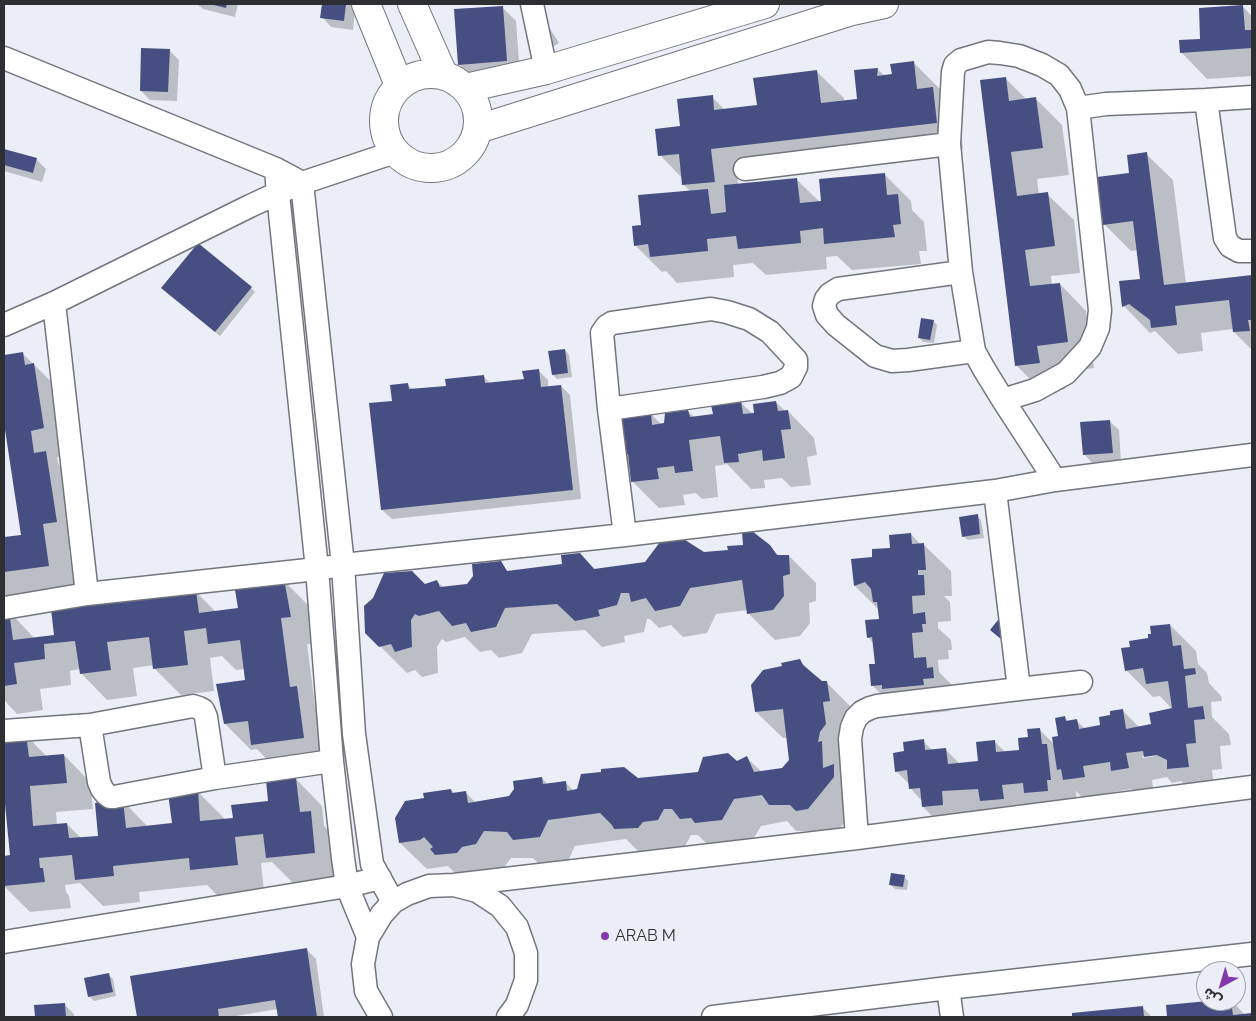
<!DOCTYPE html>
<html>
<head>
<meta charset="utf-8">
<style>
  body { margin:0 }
  #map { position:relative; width:1256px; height:1021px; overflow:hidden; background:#eceef7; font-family:Raleway,"Noto Sans Arabic",sans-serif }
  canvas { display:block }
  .frame { position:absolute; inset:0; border:5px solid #2e2f32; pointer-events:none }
  .north { position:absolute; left:1196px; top:961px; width:50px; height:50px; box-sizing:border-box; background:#eceef7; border:1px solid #a0a2a8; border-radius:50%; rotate:219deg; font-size:14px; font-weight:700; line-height:20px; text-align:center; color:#2e2f32 }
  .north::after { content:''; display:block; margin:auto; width:18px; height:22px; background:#8439aa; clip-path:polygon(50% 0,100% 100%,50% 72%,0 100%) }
</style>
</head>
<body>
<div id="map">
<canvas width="1256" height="1021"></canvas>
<div class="frame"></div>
<div class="north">ش</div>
</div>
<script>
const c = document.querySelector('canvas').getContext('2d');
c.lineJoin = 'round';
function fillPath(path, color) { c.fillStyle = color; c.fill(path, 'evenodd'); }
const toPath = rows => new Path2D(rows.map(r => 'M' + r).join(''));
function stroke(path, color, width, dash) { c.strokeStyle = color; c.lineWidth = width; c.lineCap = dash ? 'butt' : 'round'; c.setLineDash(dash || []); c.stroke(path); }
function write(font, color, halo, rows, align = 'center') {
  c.font = font + ' Raleway,sans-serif'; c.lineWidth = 5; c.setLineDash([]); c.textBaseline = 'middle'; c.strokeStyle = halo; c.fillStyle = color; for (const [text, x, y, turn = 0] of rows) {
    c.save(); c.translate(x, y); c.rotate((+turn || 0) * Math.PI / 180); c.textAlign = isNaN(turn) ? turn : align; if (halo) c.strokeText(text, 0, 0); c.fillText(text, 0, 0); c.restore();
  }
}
const shadow = toPath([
  [197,4,238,4,235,17,203,9],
  [323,4,350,4,355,10,353,30,331,27,322,17],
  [1242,6,1252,16,1252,76,1207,79,1181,52,1202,40],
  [502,7,516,21,520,75,473,78,459,64],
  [547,24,559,43,547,50],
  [169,50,179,60,177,101,150,100,141,91],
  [914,63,940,89,941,97,959,115,963,149,737,175,738,185,797,180,820,202,884,174,911,201,912,210,924,222,927,251,919,251,921,264,852,270,837,256,826,257,827,269,766,275,753,263,733,265,734,277,677,283,666,271,662,272,635,245,642,226,691,192,684,185,683,179,660,155,681,127,712,97,725,110,758,106,817,72,844,98,844,101,858,100,877,69,885,76,893,75],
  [1006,79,1027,100,1036,99,1062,125,1069,175,1037,179,1039,195,1047,194,1074,220,1080,273,1051,276,1052,285,1060,284,1086,311,1094,368,1063,372,1065,389,1043,392,1016,365],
  [4,150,36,159,46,169,42,182,4,171],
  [1146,154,1173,180,1186,284,1252,276,1252,350,1234,332,1233,329,1201,333,1203,351,1178,354,1155,331,1150,333,1124,306,1141,280,1138,250,1131,251,1104,224,1130,174],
  [251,288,255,292,220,336,167,292],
  [933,321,937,325,934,343,923,342,919,337],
  [565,350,569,355,572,377,557,379,553,375],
  [22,353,61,391,70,455,57,457,58,464,73,479,83,548,69,550,75,592,4,602,4,539,22,536,4,414,4,356],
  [538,370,548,380,548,387,561,386,570,395,581,499,392,519,382,510,393,402,407,384,413,390,447,387,483,376,491,384,525,380],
  [740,402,753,414,776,402,785,411,788,411,814,438,817,455,807,457,811,485,791,487,782,478,764,480,765,488,751,489,727,464,715,466,718,497,702,499,696,493,683,495,685,505,659,508,632,481,631,469,617,455,625,426,650,413,662,425,688,411,695,418,714,415],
  [1109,421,1119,430,1121,461,1093,464,1084,454],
  [977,516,981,520,984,538,968,540,963,536],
  [911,534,921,545,924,545,951,571,952,596,944,596,950,602,951,621,938,622,938,628,951,640,952,650,948,650,949,659,938,660,939,672,952,685,952,689,949,705,950,711,910,715,907,711,899,712,872,685,876,665,874,644,868,637,880,620,880,611,855,586,853,560,874,559,891,549],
  [769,546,780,557,789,556,816,583,816,601,809,603,810,623,800,636,775,640,748,613,748,610,716,614,707,633,683,637,671,625,659,628,650,619,647,619,644,632,624,636,625,642,602,647,585,630,532,634,522,653,499,658,491,650,480,652,465,637,446,642,442,639,437,647,438,673,422,677,415,670,407,673,366,632,425,585,437,581,444,588,468,586,500,563,509,572,564,565,580,554,596,570,703,554],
  [283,580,310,607,317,643,307,644,315,705,323,714,330,764,278,771,257,749,251,750,225,724,246,681,245,669,236,670,222,656,210,658,214,691,181,695,154,668,154,665,133,668,137,696,107,700,81,673,80,669,70,671,71,685,40,689,43,710,17,714,4,700,4,606,35,639,56,636,196,592,216,612,240,609],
  [1170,625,1196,651,1198,664,1207,673,1209,683,1221,696,1222,701,1211,702,1212,717,1229,734,1231,745,1220,746,1222,769,1212,770,1215,793,1195,795,1181,781,1172,783,1167,777,1152,780,1154,794,1139,797,1131,789,1109,793,1111,803,1091,806,1076,791,1077,806,950,834,923,807,922,801,910,788,910,785,896,771,905,753,923,741,933,751,946,750,960,764,980,762,994,741,1005,752,1021,751,1029,738,1039,729,1054,744,1060,737,1065,718,1069,722,1077,721,1085,729,1102,727,1112,716,1122,710,1140,728,1152,725,1173,710,1160,696,1153,697,1127,671,1131,648,1150,639],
  [1153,754,1155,756,1143,758,1142,756],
  [799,660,822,683,826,682,853,709,860,804,834,835,824,837,818,831,796,831,787,821,761,826,749,846,708,845,698,835,691,835,685,846,642,855,626,839,575,846,567,863,541,866,533,858,511,858,502,870,463,881,448,866,427,869,400,843,425,800,451,790,455,794,465,792,476,803,510,797,542,778,548,785,565,782,574,791,638,779,699,773,737,762,747,758,762,772,783,769,790,760,787,738,783,738,756,712,783,667],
  [26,735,47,757,64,755,90,782,93,809,56,812,57,825,67,824,81,838,100,837,123,801,148,827,173,825,197,791,224,818,224,820,234,819,269,802,296,779,322,806,324,826,337,839,341,879,294,884,272,862,261,863,264,891,218,896,207,885,139,892,140,902,103,906,80,883,65,885,66,892,69,896,71,908,30,912,4,886,4,857,12,856,4,782,4,737],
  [904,876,908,881,907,890,895,889,890,884],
  [307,950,316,959,324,1017,279,1017,278,1009,230,1017,138,1017,131,977],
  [109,975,113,979,116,996,94,1001,89,996],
  [1221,1001,1232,1001,1245,1015,1252,1014,1252,1017,1168,1017,1167,1006],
  [64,1004,74,1014,74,1017,36,1017,35,1006],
  [1142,1007,1152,1017,1073,1017,1073,1014]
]);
const building = toPath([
  [210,4,227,4,226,8],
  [322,4,346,4,344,21,320,18],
  [1243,5,1245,30,1252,30,1252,48,1180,53,1179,40,1200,39,1199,8],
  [503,6,507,61,458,65,454,9],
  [141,48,170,49,168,92,140,91],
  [914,61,917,89,933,87,937,123,711,149,715,182,682,185,679,154,658,156,655,129,680,126,677,99,713,95,714,110,757,105,753,78,817,70,821,103,857,99,854,70,878,68,877,76,892,74,890,64],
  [1006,77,1009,101,1036,97,1043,148,1011,152,1017,196,1048,192,1055,246,1025,250,1030,286,1060,283,1068,342,1037,346,1040,363,1015,366,980,80],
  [4,149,37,158,33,173,4,165],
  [1147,152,1164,285,1252,275,1252,320,1248,320,1250,331,1233,332,1229,300,1175,306,1177,325,1151,328,1150,320,1129,304,1122,307,1119,281,1140,279,1133,221,1103,225,1097,177,1129,173,1127,155],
  [885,173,887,195,898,194,901,224,893,225,895,237,824,244,823,228,800,231,801,243,738,249,736,236,707,239,708,251,650,257,648,244,634,246,632,226,641,225,638,195,708,189,711,214,726,212,724,185,797,178,800,203,821,201,819,179],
  [198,243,252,287,215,332,161,288],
  [921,318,934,320,930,340,918,338],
  [565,349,568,373,552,375,548,351],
  [23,352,25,365,34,363,44,428,31,431,34,453,46,451,57,522,43,524,49,566,4,572,4,537,21,535,4,423,4,355],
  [539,369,541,387,561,385,573,490,381,510,369,403,392,401,390,385,408,383,409,389,446,386,445,379,484,375,485,383,524,379,522,371],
  [741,400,743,414,754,413,753,404,776,401,778,411,788,410,791,429,781,430,785,458,763,461,762,450,738,454,739,462,724,463,720,436,689,440,693,471,675,473,674,466,657,468,659,479,631,482,628,454,616,455,612,426,623,425,623,415,651,412,652,425,664,423,665,413,688,410,690,417,713,414,711,405],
  [1110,420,1113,453,1083,455,1080,422],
  [978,514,980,534,962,537,959,517],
  [752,531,770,545,777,555,789,555,790,574,783,576,784,596,773,610,747,614,742,580,690,588,680,606,655,611,646,598,631,602,629,593,621,593,617,605,598,610,600,616,575,621,557,604,505,608,496,627,471,632,466,623,452,626,439,611,419,616,415,614,411,620,412,647,395,652,391,644,379,647,365,633,364,606,373,598,384,573,412,571,425,584,437,580,440,587,467,584,473,576,472,564,501,561,507,571,562,564,561,555,580,553,594,569,645,562,660,542,682,538,704,552,728,550,727,546,743,545,742,532],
  [911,533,912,544,924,543,926,570,918,570,918,575,924,575,925,595,912,596,913,614,925,612,926,624,922,624,923,632,912,633,914,658,926,657,927,668,933,667,934,678,923,679,924,685,882,689,882,685,871,686,869,664,875,664,872,637,867,638,865,620,879,619,877,602,873,602,871,589,865,582,854,586,851,559,872,557,872,549,890,548,889,535],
  [284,579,291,617,281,618,290,687,297,686,304,738,251,745,248,721,224,724,216,684,245,680,240,640,208,644,206,628,184,631,188,665,153,669,149,637,107,642,111,670,80,674,75,641,44,644,45,659,14,663,17,684,4,686,4,611,9,611,13,640,54,635,51,609,196,591,199,613,238,608,234,584],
  [1005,611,1007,644,990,630],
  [1170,624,1173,646,1181,645,1184,669,1195,668,1196,674,1185,676,1188,708,1203,706,1205,719,1194,720,1196,743,1186,744,1189,767,1167,769,1167,760,1157,755,1144,757,1143,751,1126,753,1129,768,1111,771,1110,762,1083,766,1085,777,1063,780,1061,769,1057,770,1052,737,1058,736,1055,718,1065,716,1066,721,1077,719,1079,729,1100,725,1099,717,1110,715,1110,711,1123,709,1126,729,1151,724,1149,713,1172,708,1168,681,1146,684,1143,668,1125,671,1121,648,1130,647,1129,641,1148,638,1148,634,1151,634,1150,626],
  [800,659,803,665,822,681,827,681,830,701,823,702,826,724,820,732,818,742,822,741,823,768,834,764,834,777,808,809,796,811,790,805,769,805,762,795,734,799,722,820,695,823,691,818,680,819,672,809,664,809,658,820,643,822,638,828,614,829,612,825,600,813,548,820,540,837,513,840,507,832,484,831,476,844,462,847,457,853,435,855,430,849,433,847,424,837,420,840,399,843,395,818,405,801,424,798,423,793,451,789,452,793,466,791,468,803,509,796,514,789,513,781,542,777,543,784,566,781,567,791,577,789,581,774,601,772,601,769,624,767,638,778,698,772,703,757,728,753,737,761,747,756,754,772,782,768,789,760,783,709,755,712,751,685,763,670,782,666,781,663],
  [1040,728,1042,744,1047,744,1051,780,1047,780,1048,791,1024,793,1023,783,1002,785,1004,799,980,801,978,789,942,791,943,805,922,807,920,788,909,789,907,770,895,772,893,753,904,751,903,742,924,739,925,750,946,748,948,764,978,761,976,742,995,740,996,752,1019,750,1018,738,1028,737,1027,729],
  [26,734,29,757,64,754,67,783,30,786,33,826,67,823,69,838,98,836,95,803,123,800,126,828,172,823,168,793,198,790,200,821,233,818,231,805,268,801,266,780,296,778,300,812,311,811,315,853,266,858,263,834,235,837,238,865,190,870,189,858,113,866,114,876,75,880,72,855,39,858,40,868,43,868,45,882,4,886,4,856,10,855,4,794,4,736],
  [891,873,905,875,903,887,889,885],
  [307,948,317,1017,278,1017,275,1000,218,1009,219,1017,137,1017,130,976],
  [109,973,113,992,88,997,84,978],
  [1208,1001,1231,1001,1233,1015,1252,1013,1252,1017,1167,1017,1166,1005],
  [65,1003,66,1017,35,1017,34,1005],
  [1143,1006,1144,1017,1072,1017,1072,1013]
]);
const street = toPath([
  [532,4,546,70],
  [4,58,276,169,302,183,343,565,354,734,372,864,393,902],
  [1252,97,1206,100,1225,238,1230,246,1239,251,1252,251],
  [1078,108,1106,104,1206,100],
  [276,169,278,194,317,569,332,761,343,858,347,886,368,937],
  [745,169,949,144],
  [961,272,838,289,830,294,826,299,824,306,827,315,836,325,875,356,892,361,908,360,974,351],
  [54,303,87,594],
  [4,325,54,303,250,206,289,188,302,183,395,152],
  [1003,400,1035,390,1066,373,1090,347,1098,328,1100,310,1078,108,1070,89,1059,75,1042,65,1019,56,1000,53,988,52,961,60,955,65,953,72,949,144,961,272,974,351,984,369,1003,400,1055,480],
  [609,409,763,387,780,383,791,377,796,367,796,360,770,332,749,319,727,312,711,309,612,323,607,326,602,333,609,409,625,535],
  [995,491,1019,689],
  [4,608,87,594,317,569,343,565,625,535,995,491,1055,480,1252,455],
  [90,725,99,782,102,789,106,794,110,797,114,797,215,778,332,761],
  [4,731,90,725,193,706,199,708,203,710,206,717,215,778],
  [857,838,850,739,852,727,856,718,862,712,870,708,877,706,1019,689,1081,682],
  [454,885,857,838,1252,787],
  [4,942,347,886,380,878],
  [948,988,952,1017],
  [381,1017,366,991,363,964,368,937,382,914,393,902,407,894,429,886,454,885,477,891,500,906,517,927,526,953,526,980,517,1005,508,1017],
  [713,1017,948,988,1252,954]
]);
const secondary = toPath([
  [366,4,399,85],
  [412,4,443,74],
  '384 121a47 47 0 1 1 94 0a47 47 0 1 1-94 0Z',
  [466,88,546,70,765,4],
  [478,129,852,11,884,4]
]);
const markers = [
  [605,936,5,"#8439aa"]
];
const poiNames = [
  ["ARAB M",615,936]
];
fillPath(shadow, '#0003');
fillPath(building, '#474f82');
stroke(street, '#73757d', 25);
stroke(secondary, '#73757d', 30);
stroke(street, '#fff', 22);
stroke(secondary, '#fff', 28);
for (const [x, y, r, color] of markers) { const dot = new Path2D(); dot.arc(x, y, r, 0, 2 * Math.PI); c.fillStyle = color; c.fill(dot); stroke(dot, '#eceef7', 2); }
write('16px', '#2e2f32', '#eceef7', poiNames, 'left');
</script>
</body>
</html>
